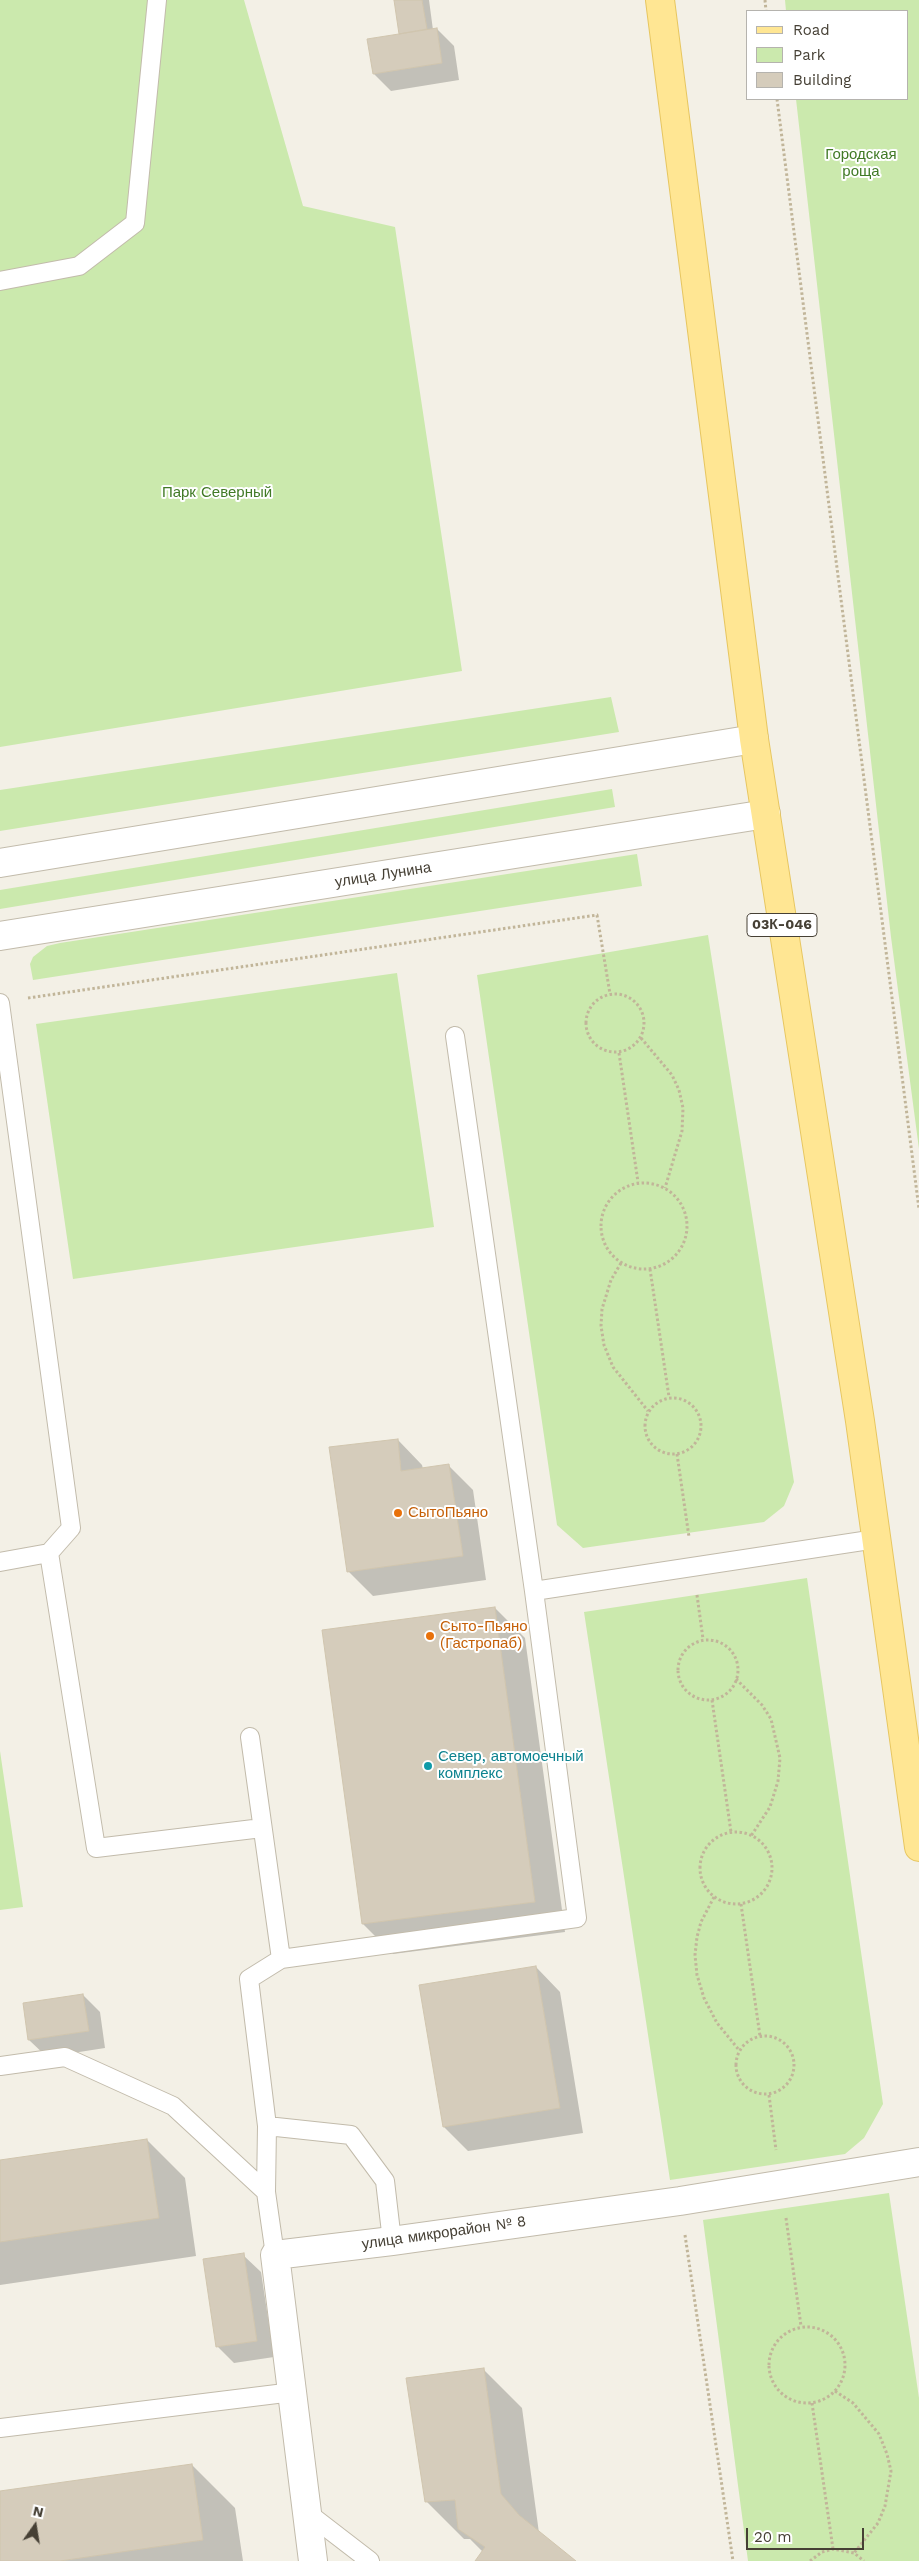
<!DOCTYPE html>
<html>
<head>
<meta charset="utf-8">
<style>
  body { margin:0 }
  #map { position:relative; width:919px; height:2561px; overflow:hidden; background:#f3f0e6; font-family:"Work Sans",sans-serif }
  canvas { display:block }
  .legend { position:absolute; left:746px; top:10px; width:162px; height:90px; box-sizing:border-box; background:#fff; border:1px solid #b5b3ae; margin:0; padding:6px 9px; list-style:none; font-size:15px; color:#464035 }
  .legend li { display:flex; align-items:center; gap:10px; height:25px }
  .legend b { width:25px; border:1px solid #b5b3ae }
  .north { position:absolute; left:10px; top:2501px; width:50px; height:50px; -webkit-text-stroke:4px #fff; paint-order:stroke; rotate:13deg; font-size:14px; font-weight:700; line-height:20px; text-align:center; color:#464035 }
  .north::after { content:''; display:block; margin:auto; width:18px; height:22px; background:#464035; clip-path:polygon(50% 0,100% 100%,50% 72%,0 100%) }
  .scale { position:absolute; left:746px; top:2528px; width:118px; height:22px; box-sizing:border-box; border:2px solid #464035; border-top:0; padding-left:6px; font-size:15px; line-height:18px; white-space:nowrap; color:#464035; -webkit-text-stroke:4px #fff; paint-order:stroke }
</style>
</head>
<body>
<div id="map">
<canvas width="919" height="2561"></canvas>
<ul class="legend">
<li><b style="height:6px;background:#ffe693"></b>Road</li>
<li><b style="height:14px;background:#cbe9ad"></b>Park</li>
<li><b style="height:14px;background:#d5ccbb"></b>Building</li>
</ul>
<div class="north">N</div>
<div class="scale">20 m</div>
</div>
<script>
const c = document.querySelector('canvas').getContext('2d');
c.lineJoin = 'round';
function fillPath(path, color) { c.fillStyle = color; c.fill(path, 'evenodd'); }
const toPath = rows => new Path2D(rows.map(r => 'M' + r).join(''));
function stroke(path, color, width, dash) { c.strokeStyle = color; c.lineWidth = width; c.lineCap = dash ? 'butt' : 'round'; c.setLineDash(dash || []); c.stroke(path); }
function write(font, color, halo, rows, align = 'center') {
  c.font = font + ' "Work Sans",sans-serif'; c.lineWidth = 4; c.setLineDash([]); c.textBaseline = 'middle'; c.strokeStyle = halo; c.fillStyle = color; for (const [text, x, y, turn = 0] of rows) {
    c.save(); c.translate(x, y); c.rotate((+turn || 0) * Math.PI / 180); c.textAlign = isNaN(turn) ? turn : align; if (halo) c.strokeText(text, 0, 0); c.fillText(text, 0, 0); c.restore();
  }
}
const green = toPath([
  [0,0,244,0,303,206,395,227,462,671,0,747],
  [785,0,919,0,919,1149,891,937,796,99,908,99,908,11,786,11],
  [611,697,619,732,0,831,0,790],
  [612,789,615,807,0,909,0,890],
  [637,854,642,886,33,980,30,964,33,957,47,946,60,943],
  [708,935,794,1482,784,1506,764,1522,583,1548,557,1525,477,975],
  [397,973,434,1227,73,1279,36,1024],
  [807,1578,883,2104,864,2138,845,2154,670,2180,584,1612],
  [0,1751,23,1907,0,1910],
  [889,2193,919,2398,919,2561,748,2561,703,2220]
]);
const shadow = toPath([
  [395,0,429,0,433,30,437,29,454,46,459,80,391,91,374,74,401,35],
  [398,1440,422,1465,423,1469,449,1466,473,1490,486,1580,373,1596,348,1571],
  [495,1608,525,1638,565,1932,393,1954,363,1924],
  [536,1967,560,1992,583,2133,468,2151,444,2127],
  [83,1995,100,2012,105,2048,47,2057,29,2040],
  [147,2140,185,2178,196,2256,0,2285,0,2162],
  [243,2255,261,2272,274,2357,234,2363,217,2346],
  [484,2370,522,2408,539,2533,574,2561,477,2561,483,2552,470,2539,464,2539,426,2501],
  [192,2465,235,2508,243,2561,0,2561,0,2493]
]);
const building = toPath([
  [394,0,422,0,427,29,399,34,394,0],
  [437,28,442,63,373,74,367,39,437,28],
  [398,1439,401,1471,449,1464,463,1556,347,1572,329,1447,398,1439],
  [495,1607,535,1902,362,1924,322,1630,495,1607],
  [536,1966,560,2108,443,2127,419,1985,536,1966],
  [83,1994,89,2031,28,2040,23,2003,83,1994],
  [147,2139,159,2218,0,2242,0,2160,147,2139],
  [244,2253,257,2341,216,2347,203,2259,244,2253],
  [484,2368,501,2494,519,2515,576,2561,475,2561,485,2547,458,2529,455,2500,425,2502,406,2378,484,2368],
  [192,2464,203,2540,60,2561,0,2561,0,2491,192,2464]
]);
const path = toPath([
  [765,0,766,11],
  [777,99,919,1209],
  '586 1023a29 29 0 1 1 58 0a29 29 0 1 1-58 0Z',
  [28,998,597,915,610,994],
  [641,1038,672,1075,679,1090,683,1108,682,1131,665,1188],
  [619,1053,638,1182],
  '601 1226a43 43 0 1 1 86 0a43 43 0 1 1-86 0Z',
  [621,1263,611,1280,602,1309,601,1326,604,1345,613,1367,648,1411],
  [650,1269,669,1397],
  '645 1426a28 28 0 1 1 56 0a28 28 0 1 1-56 0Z',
  [677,1454,689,1537],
  [697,1595,703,1639],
  '678 1670a30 30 0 1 1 60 0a30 30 0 1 1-60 0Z',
  [736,1679,762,1705,771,1719,780,1758,778,1781,770,1807,751,1836],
  [712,1700,731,1832],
  '700 1868a36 36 0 1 1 72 0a36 36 0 1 1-72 0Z',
  [714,1897,701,1922,697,1937,695,1955,697,1975,704,1998,717,2023,739,2050],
  [741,1904,760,2036],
  '736 2065a29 29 0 1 1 58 0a29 29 0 1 1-58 0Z',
  [769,2095,776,2150],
  [786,2218,801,2326],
  [685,2235,733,2561],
  '769 2365a38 38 0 1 1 76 0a38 38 0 1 1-76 0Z',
  [835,2391,853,2403,879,2434,887,2454,891,2471,885,2506,878,2523,854,2553],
  [812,2403,833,2549],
  [810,2561,822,2552,833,2549,854,2553,864,2561]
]);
const lane = toPath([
  [0,281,79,266,135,223,157,0],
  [0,1003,71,1528,49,1553,0,1562],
  [49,1553,96,1848,262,1828],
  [534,1591,876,1539],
  [250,1737,281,1959],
  [0,2066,65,2057,173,2106,266,2192,275,2255],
  [267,2126,351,2135,385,2181,392,2241],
  [266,2192,267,2126,249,1979,281,1959,577,1918,534,1591,455,1036],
  [0,2428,293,2392],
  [309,2514,370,2561]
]);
const street = toPath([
  [0,863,754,739],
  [0,936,766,814],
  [313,2561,275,2255,392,2241,680,2201,919,2162]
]);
const primary = toPath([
  [660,0,754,739,860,1421,919,1847]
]);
const markers = [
  [398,1513,5,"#e8710a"],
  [430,1636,5,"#e8710a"],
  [428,1766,5,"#0f9aa8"]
];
const shields = [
  [782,925,70]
];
const shieldNames = [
  ["03К-046",782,925]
];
const parkNames = [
  ["Городская",861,155],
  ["роща",861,172],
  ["Парк Северный",217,493]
];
const streetNames = [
  ["улица Лунина",383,875,-9],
  ["улица микрорайон № 8",444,2233,-8]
];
const foodNames = [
  ["СытоПьяно",408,1513],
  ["Сыто-Пьяно",440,1627],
  ["(Гастропаб)",440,1644]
];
const cultureNames = [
  ["Север, автомоечный",438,1757],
  ["комплекс",438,1774]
];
fillPath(green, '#cbe9ad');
fillPath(shadow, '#0003');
fillPath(building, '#d5ccbb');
stroke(building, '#d0c5ae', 1);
stroke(lane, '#c2bbab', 20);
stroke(street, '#c2bbab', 30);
stroke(primary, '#e7c660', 30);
stroke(path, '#c1b599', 3, [2.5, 2.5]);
stroke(lane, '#fff', 18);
stroke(street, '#fff', 28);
stroke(primary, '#ffe693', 28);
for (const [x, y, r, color] of markers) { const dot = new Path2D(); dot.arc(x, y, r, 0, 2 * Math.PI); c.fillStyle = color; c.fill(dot); stroke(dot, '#fff', 2); }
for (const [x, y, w] of shields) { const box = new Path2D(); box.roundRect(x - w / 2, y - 11.5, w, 23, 4); c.fillStyle = '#fff'; c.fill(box); stroke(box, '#464035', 1); }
write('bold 14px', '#464035', null, shieldNames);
write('15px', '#417a26', '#fff', parkNames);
write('15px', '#464035', '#fff', streetNames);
write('15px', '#c56008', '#fff', foodNames, 'left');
write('15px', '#0d838f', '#fff', cultureNames, 'left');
</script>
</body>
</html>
